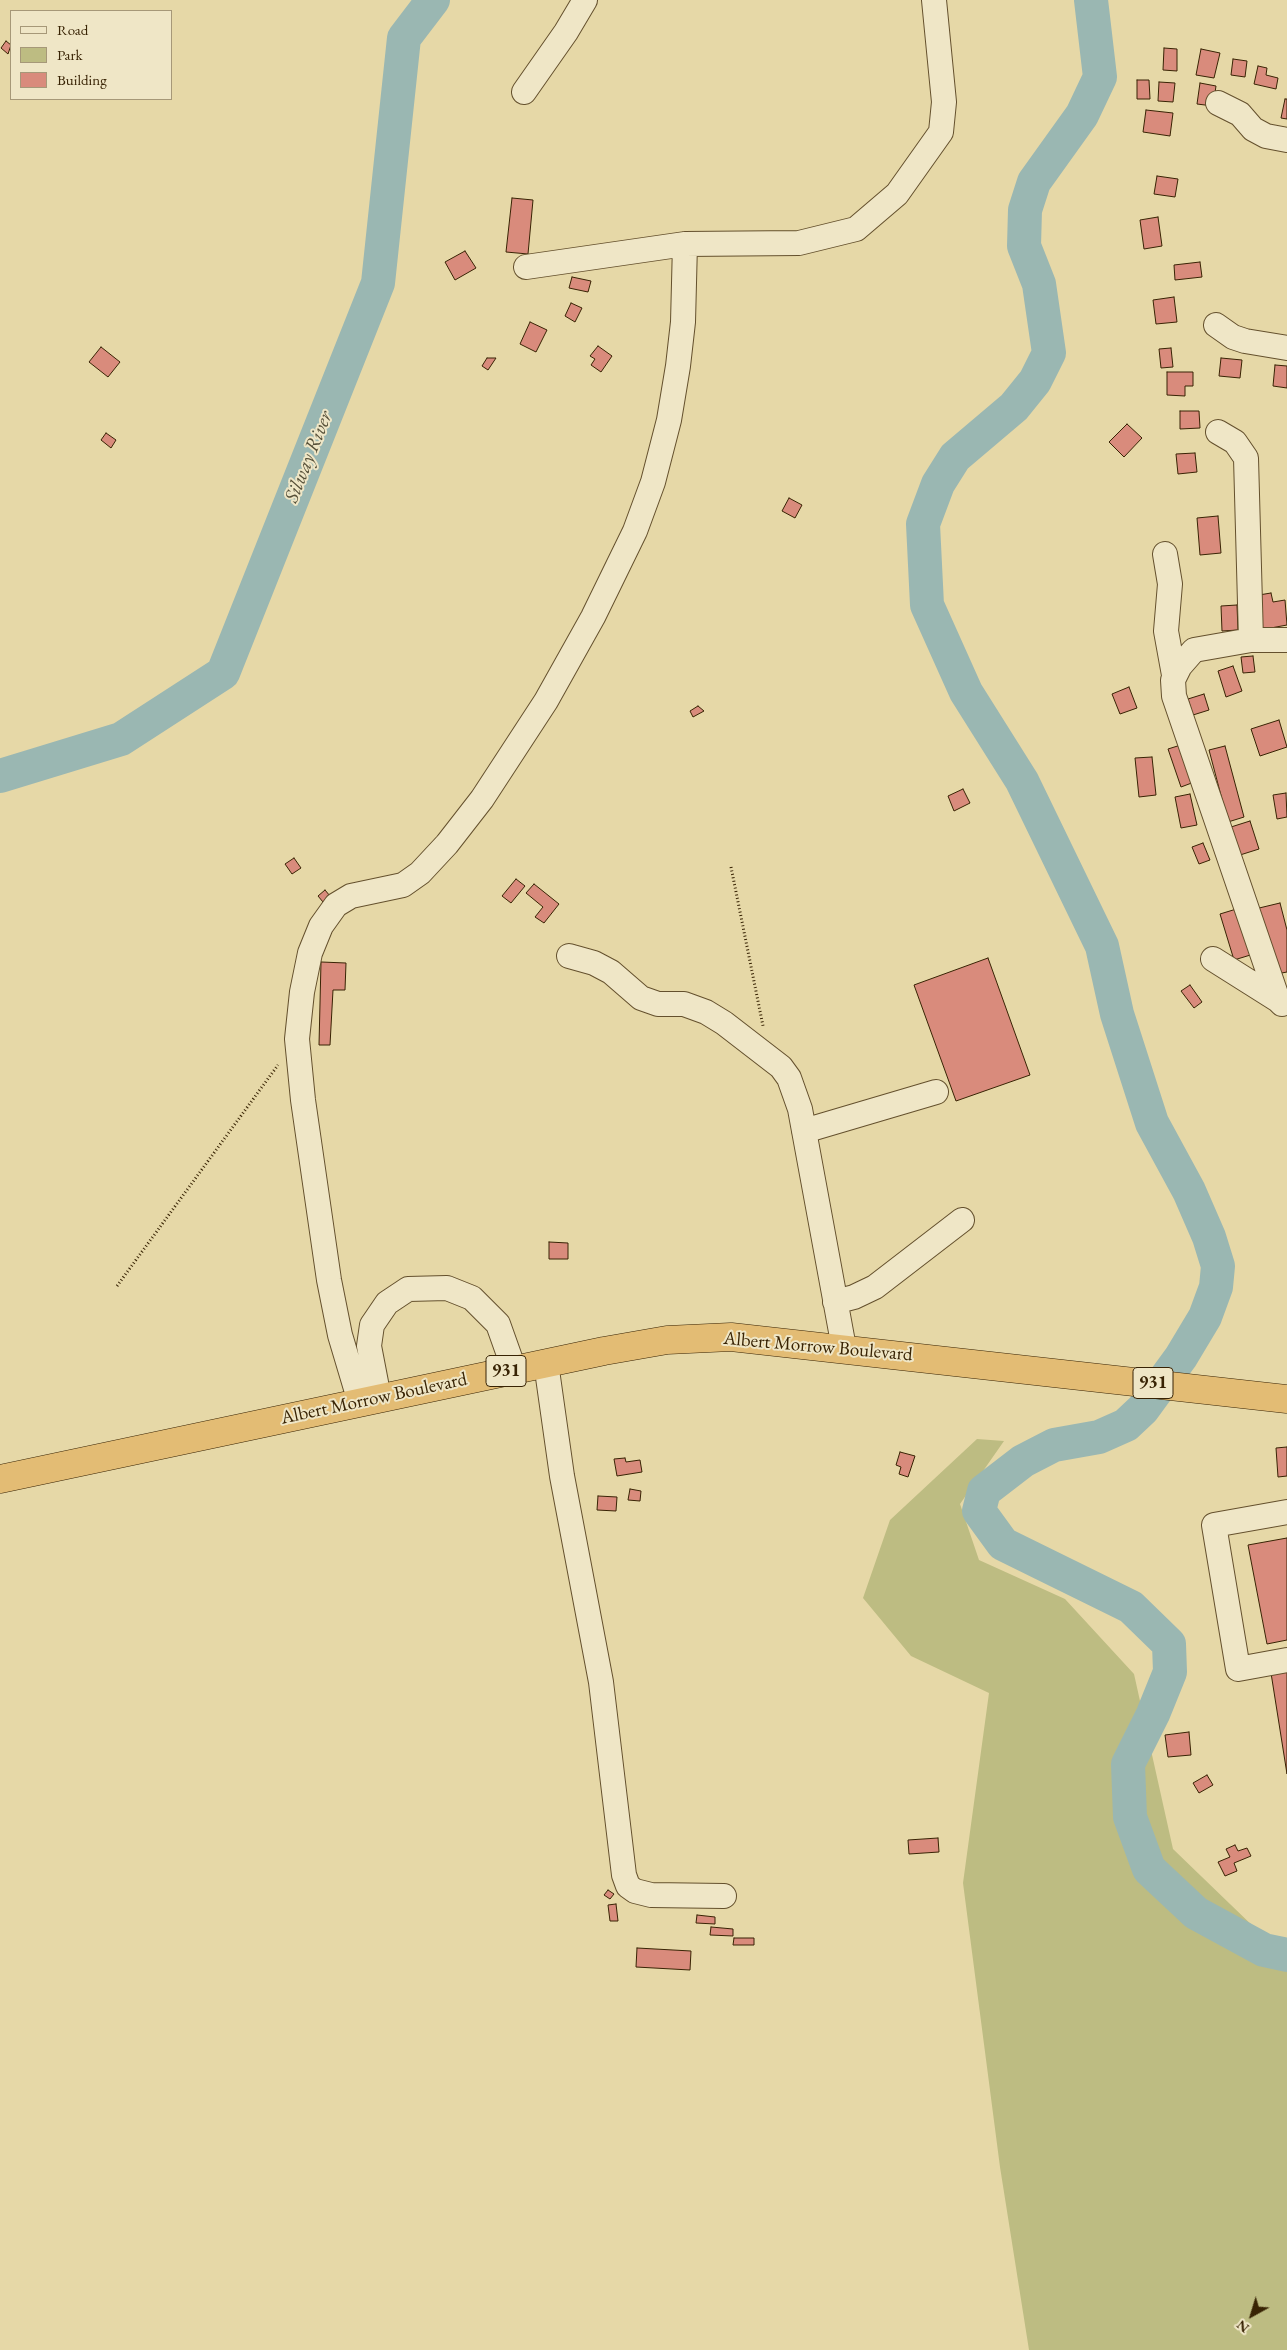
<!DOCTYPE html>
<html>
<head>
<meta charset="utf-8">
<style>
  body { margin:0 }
  #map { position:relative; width:1287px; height:2350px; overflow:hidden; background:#e6d8a7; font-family:"EB Garamond",serif }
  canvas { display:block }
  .legend { position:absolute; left:10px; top:10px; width:162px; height:90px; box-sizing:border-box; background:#efe6c6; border:1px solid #a69878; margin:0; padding:6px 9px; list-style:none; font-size:15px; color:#382304 }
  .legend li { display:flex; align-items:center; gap:10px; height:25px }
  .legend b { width:25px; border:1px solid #a69878 }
  .north { position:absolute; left:1227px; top:2290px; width:50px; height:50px; -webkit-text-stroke:4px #efe6c6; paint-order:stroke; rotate:219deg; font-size:14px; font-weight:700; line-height:20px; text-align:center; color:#382304 }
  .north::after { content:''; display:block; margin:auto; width:18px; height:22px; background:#382304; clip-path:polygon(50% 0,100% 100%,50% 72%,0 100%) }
</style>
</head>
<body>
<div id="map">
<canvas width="1287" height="2350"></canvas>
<ul class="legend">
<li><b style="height:6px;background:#efe6c6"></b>Road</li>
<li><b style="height:14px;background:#bdbc82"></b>Park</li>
<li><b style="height:14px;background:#d98b7c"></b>Building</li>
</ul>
<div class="north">N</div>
</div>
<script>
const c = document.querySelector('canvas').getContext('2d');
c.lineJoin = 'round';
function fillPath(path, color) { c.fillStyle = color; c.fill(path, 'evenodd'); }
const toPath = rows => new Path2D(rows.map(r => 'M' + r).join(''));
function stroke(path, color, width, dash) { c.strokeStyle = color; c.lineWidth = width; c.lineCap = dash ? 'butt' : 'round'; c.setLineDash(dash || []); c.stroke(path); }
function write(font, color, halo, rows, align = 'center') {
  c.font = font + ' "EB Garamond",serif'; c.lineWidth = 4; c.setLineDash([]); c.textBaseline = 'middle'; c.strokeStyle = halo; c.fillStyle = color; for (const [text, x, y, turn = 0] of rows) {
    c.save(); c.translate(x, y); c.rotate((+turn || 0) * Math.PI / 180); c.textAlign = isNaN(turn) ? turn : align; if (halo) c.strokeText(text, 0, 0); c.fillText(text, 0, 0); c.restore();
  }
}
const green = toPath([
  [977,1439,1004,1441,960,1504,979,1560,1065,1599,1134,1674,1173,1849,1287,1959,1287,2350,1029,2350,1000,2167,963,1883,989,1693,911,1656,863,1598,890,1520]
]);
const river = toPath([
  [1091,0,1100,77,1082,115,1034,182,1025,210,1024,246,1039,284,1049,353,1035,381,1014,407,955,457,938,484,923,524,927,605,966,692,1022,781,1102,946,1117,1014,1152,1123,1189,1191,1209,1237,1218,1266,1216,1287,1205,1317,1181,1357,1143,1409,1126,1425,1099,1437,1054,1445,1023,1461,984,1491,979,1511,1003,1544,1131,1607,1169,1644,1170,1672,1153,1714,1128,1764,1130,1817,1149,1869,1196,1913,1264,1950,1287,1955],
  [0,776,121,739,223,673,378,283,404,38,433,0]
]);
const building = toPath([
  [6,41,11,45,8,54,1,48,6,41],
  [1164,48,1177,49,1177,71,1163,70,1164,48],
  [1201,49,1220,53,1214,78,1196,75,1201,49],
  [1233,59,1247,61,1245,77,1231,75,1233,59],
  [1258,66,1267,68,1266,75,1278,78,1276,89,1254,84,1258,66],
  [1137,80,1149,80,1150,99,1137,99,1137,80],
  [1159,82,1175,83,1173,102,1158,101,1159,82],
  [1200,83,1216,86,1213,106,1197,104,1200,83],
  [1285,99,1287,99,1287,119,1281,118,1285,99],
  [1146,110,1173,113,1170,136,1143,132,1146,110],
  [1157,176,1178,179,1175,197,1154,194,1157,176],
  [512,198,533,200,528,254,506,252,512,198],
  [1158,217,1162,246,1144,249,1140,220,1158,217],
  [465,251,476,268,455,280,445,262,465,251],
  [1200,262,1202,277,1175,280,1174,265,1200,262],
  [572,277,591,281,588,292,569,288,572,277],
  [1174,297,1177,322,1156,324,1153,300,1174,297],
  [571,303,582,308,575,322,565,316,571,303],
  [530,322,547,330,536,352,520,344,530,322],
  [598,346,612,356,601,372,591,365,595,359,590,356,598,346],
  [101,347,120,362,108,377,89,362,101,347],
  [1171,348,1173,367,1161,368,1159,349,1171,348],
  [487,358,496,358,488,370,482,366,487,358],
  [1221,358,1242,360,1240,378,1219,376,1221,358],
  [1275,365,1287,366,1287,388,1273,386,1275,365],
  [1167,372,1193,372,1193,386,1185,386,1185,396,1167,395,1167,372],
  [1180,411,1199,411,1200,428,1180,429,1180,411],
  [1127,424,1142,438,1124,457,1109,442,1127,424],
  [106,433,116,440,111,448,101,440,106,433],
  [1195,453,1197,472,1178,474,1176,454,1195,453],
  [789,498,802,505,795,518,782,511,789,498],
  [1218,516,1221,553,1200,555,1197,518,1218,516],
  [1271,593,1273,602,1285,600,1287,625,1260,630,1253,596,1271,593],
  [1237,605,1238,630,1222,631,1221,606,1237,605],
  [1253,656,1255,672,1243,673,1241,657,1253,656],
  [1233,666,1242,691,1226,697,1218,671,1233,666],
  [1129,687,1137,708,1120,714,1112,694,1129,687],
  [1204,694,1209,710,1193,715,1188,699,1204,694],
  [698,706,704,711,693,717,690,711,698,706],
  [1279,720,1287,747,1260,756,1251,729,1279,720],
  [1184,744,1197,781,1181,787,1168,749,1184,744],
  [1225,746,1244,817,1228,822,1209,750,1225,746],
  [1152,757,1156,795,1139,797,1135,758,1152,757],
  [963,789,970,803,954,811,948,796,963,789],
  [1286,793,1287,817,1277,819,1273,795,1286,793],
  [1190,794,1197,825,1181,828,1175,797,1190,794],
  [1250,821,1259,849,1240,855,1231,827,1250,821],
  [1203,843,1210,860,1199,864,1192,847,1203,843],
  [294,858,301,868,292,874,285,864,294,858],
  [516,879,525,886,511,903,502,896,516,879],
  [534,884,559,904,544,923,535,917,543,907,526,893,534,884],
  [325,890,330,896,323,902,318,896,325,890],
  [1280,903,1287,930,1287,972,1271,975,1255,909,1280,903],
  [1243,907,1257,953,1234,960,1220,914,1243,907],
  [988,958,1030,1075,956,1101,914,985,988,958],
  [321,962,346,963,345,990,333,990,330,1045,319,1045,321,962],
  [1190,985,1202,1002,1194,1008,1181,991,1190,985],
  [549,1242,568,1243,568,1259,549,1259,549,1242],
  [1287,1447,1287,1476,1278,1477,1276,1448,1287,1447],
  [900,1452,915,1456,908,1477,899,1474,901,1467,896,1465,900,1452],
  [625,1458,626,1462,640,1460,642,1472,617,1476,614,1459,625,1458],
  [630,1489,641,1491,640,1501,628,1500,630,1489],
  [598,1496,617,1497,616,1511,597,1510,598,1496],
  [1287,1538,1287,1640,1267,1644,1248,1545,1287,1538],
  [1287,1670,1287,1774,1271,1673,1287,1670],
  [1189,1732,1191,1755,1168,1757,1165,1735,1189,1732],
  [1207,1775,1213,1785,1199,1793,1193,1783,1207,1775],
  [938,1838,939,1852,909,1854,908,1840,938,1838],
  [1235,1845,1238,1851,1247,1848,1251,1856,1234,1863,1237,1871,1225,1876,1218,1862,1230,1857,1226,1849,1235,1845],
  [608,1890,614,1894,610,1899,604,1895,608,1890],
  [616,1904,618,1921,610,1921,608,1905,616,1904],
  [697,1915,715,1917,715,1924,696,1923,697,1915],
  [711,1927,733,1929,733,1936,710,1935,711,1927],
  [734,1938,754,1938,754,1945,733,1945,734,1938],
  [637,1948,691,1951,690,1970,636,1967,637,1948]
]);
const path = toPath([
  [731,867,763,1026],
  [117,1286,278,1065]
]);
const minor = toPath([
  [524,92,566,32,585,0],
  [1218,103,1240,114,1253,129,1266,136,1287,140],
  [526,267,685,244,799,243,856,229,897,194,941,132,944,102,934,0],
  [1216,325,1233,337,1245,341,1287,348],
  [1218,432,1235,442,1246,458,1251,640],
  [1165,554,1170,584,1166,631,1174,675],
  [569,956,594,963,611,972,641,998,658,1004,684,1004,706,1012,724,1023,781,1067,789,1078,800,1109,844,1348],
  [1213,959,1278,1000,1282,1004],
  [1278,1000,1174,696,1173,680,1180,666,1194,650,1251,640,1287,640],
  [804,1131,936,1092],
  [835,1302,854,1297,875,1287,962,1220],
  [546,1363,562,1476,601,1682,624,1875,628,1886,635,1891,651,1895,724,1896],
  [379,1398,369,1346,372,1325,387,1303,408,1289,447,1288,472,1298,498,1324,514,1369],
  [360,1402,340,1335,329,1280,303,1100,297,1039,302,992,310,953,321,926,336,905,351,896,403,885,420,873,447,844,482,799,546,701,593,617,635,531,653,482,669,420,678,366,683,322,685,244],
  [1287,1512,1214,1525,1238,1669,1287,1660]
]);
const highway = toPath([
  [0,1479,604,1351,667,1340,731,1337,1287,1399]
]);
const shields = [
  [506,1371,40],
  [1153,1383,40]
];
const shieldNames = [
  ["931",506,1371],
  ["931",1153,1383]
];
const streetNames = [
  ["Albert Morrow Boulevard",818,1347,5],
  ["Albert Morrow Boulevard",374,1399,-12]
];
const waterNames = [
  ["Silway River",309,457,-68]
];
fillPath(green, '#bdbc82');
stroke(river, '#9ab7b2', 34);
fillPath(building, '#d98b7c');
stroke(building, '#382304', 1);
stroke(minor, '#64502d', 26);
stroke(highway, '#382304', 29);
stroke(path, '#382304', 3, [1, 2.5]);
stroke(minor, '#efe6c6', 24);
stroke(highway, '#e3bc74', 28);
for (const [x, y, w] of shields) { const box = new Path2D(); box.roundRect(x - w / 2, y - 15.5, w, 31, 4); c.fillStyle = '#efe6c6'; c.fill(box); stroke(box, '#382304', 1); }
write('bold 18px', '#382304', null, shieldNames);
write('19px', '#382304', '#efe6c6', streetNames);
write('italic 20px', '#554f38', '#efe6c6', waterNames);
</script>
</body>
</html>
